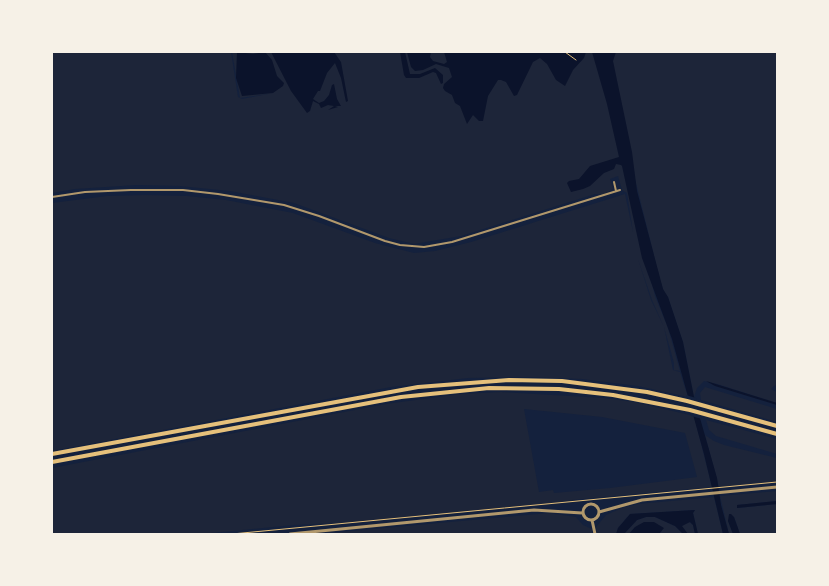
<!DOCTYPE html>
<html>
<head>
<meta charset="utf-8">
<style>
  body { margin:0 }
  #map { position:relative; width:829px; height:586px; overflow:hidden; background:#14213d; font-family:Arial,sans-serif }
  canvas { display:block }
  .frame { position:absolute; inset:0; border:53px solid #f6f1e7; pointer-events:none }
</style>
</head>
<body>
<div id="map">
<canvas width="829" height="586"></canvas>
<div class="frame"></div>
</div>
<script>
const c = document.querySelector('canvas').getContext('2d');
c.lineJoin = 'round';
function fillPath(path, color) { c.fillStyle = color; c.fill(path, 'evenodd'); }
const toPath = rows => new Path2D(rows.map(r => 'M' + r).join(''));
function stroke(path, color, width, dash) { c.strokeStyle = color; c.lineWidth = width; c.lineCap = dash ? 'butt' : 'round'; c.setLineDash(dash || []); c.stroke(path); }
const green = toPath([
  [52,52,231,52,238,97,242,99,268,94,240,98,232,52,777,52,777,385,774,386,771,389,777,392,777,403,717,384,704,381,697,388,694,397,683,342,668,297,664,293,660,280,635,179,626,179,655,296,668,328,680,371,674,370,674,363,664,327,652,300,638,259,651,300,664,327,673,370,680,372,688,397,638,386,582,379,528,377,468,378,391,387,52,451,52,203,107,196,145,195,187,196,226,200,293,213,375,243,414,253,435,251,471,242,625,194,633,232,627,193,622,190,618,176,610,179,613,189,604,194,595,194,461,236,414,244,389,238,294,203,230,191,180,186,137,185,75,189,52,193],
  [705,387,777,409,777,422,701,400,700,393],
  [501,392,604,398,634,402,694,416,712,487,572,500,549,504,361,522,294,525,201,534,52,534,52,468,386,404,461,394],
  [524,409,602,417,685,433,697,477,610,488,554,493,553,490,539,492],
  [706,420,777,439,777,454,716,436,709,430],
  [705,435,714,441,724,445,777,458,777,482,719,487],
  [777,491,777,501,738,505,737,508,777,504,777,534,740,534,734,517,728,521,733,534,729,534,720,496],
  [714,497,723,534,698,534,693,513,695,510,630,514,618,528,616,534,597,534,596,527,606,515,622,508,638,504],
  [549,513,576,517,583,525,592,529,592,534,340,534,340,532],
  [646,517,655,517,675,526,683,534,659,534,662,531,635,527,629,534,624,534,637,520],
  [688,521,693,525,695,534,688,534,682,528,682,526]
]);
const water = toPath([
  [237,52,253,54,265,52,272,60,277,76,284,83,283,86,273,93,242,96,236,78],
  [271,52,334,52,341,62,348,101,346,102,341,78,335,63,327,73,320,91,318,91,313,99,319,103,324,101,329,95,332,85,334,84,337,99,341,106,335,106,338,107,328,110,334,106,328,105,321,108,319,104,313,101,310,111,307,113,291,91],
  [400,52,405,52,410,74,420,74,435,68,443,75,443,83,441,84,436,73,433,72,419,78,406,78,404,75],
  [407,52,431,52,430,57,433,61,444,64,447,62,444,52,586,52,584,58,573,70,565,86,556,80,547,64,540,58,533,62,517,95,514,96,506,82,501,80,498,80,488,96,483,121,479,121,473,115,467,124,460,106,455,103,452,95,445,91,443,88,444,84,452,77,449,68,436,64,423,70,415,71,411,67],
  [592,52,616,52,613,61,632,152,637,191,663,289,668,297,683,342,694,397,717,478,721,505,729,534,723,534,704,454,672,339,642,258,622,166,621,165,616,164,614,169,604,173,590,186,583,189,571,192,567,183,569,181,579,179,590,166,619,157,607,104],
  [706,381,777,403,777,405,715,386],
  [777,501,777,504,737,508,737,505],
  [695,510,693,513,698,534,695,534,693,525,690,522,682,526,688,534,683,534,675,526,655,517,646,517,637,520,624,534,616,534,618,528,630,514],
  [729,514,731,514,734,517,740,534,733,534,728,521],
  [644,522,654,522,664,528,659,534,629,534,635,527]
]);
const pier = toPath([
  [686,395,696,398,702,419,691,416]
]);
const path = toPath([
  [565,52,576,60],
  [232,534,777,482]
]);
const minor = toPath([
  [614,182,616,191],
  [52,197,85,192,131,190,183,190,218,194,284,205,319,216,385,241,400,245,424,247,452,242,620,190]
]);
const tertiary = toPath([
  '583 512a8 8 0 1 1 16 0a8 8 0 1 1-16 0Z',
  [599,512,642,500,777,487],
  [592,520,595,534],
  [290,534,534,510,582,513]
]);
const motorway = toPath([
  [52,454,418,387,509,380,562,381,647,392,687,401,777,426],
  [52,462,401,397,489,388,559,389,613,395,690,410,777,434]
]);
fillPath(green, '#1d2539');
fillPath(water, '#0b132b');
fillPath(pier, '#14213d');
stroke(path, '#e5c07b', 1);
stroke(minor, '#b1986c', 2);
stroke(tertiary, '#b1986c', 3);
stroke(motorway, '#e5c07b', 4);
</script>
</body>
</html>
